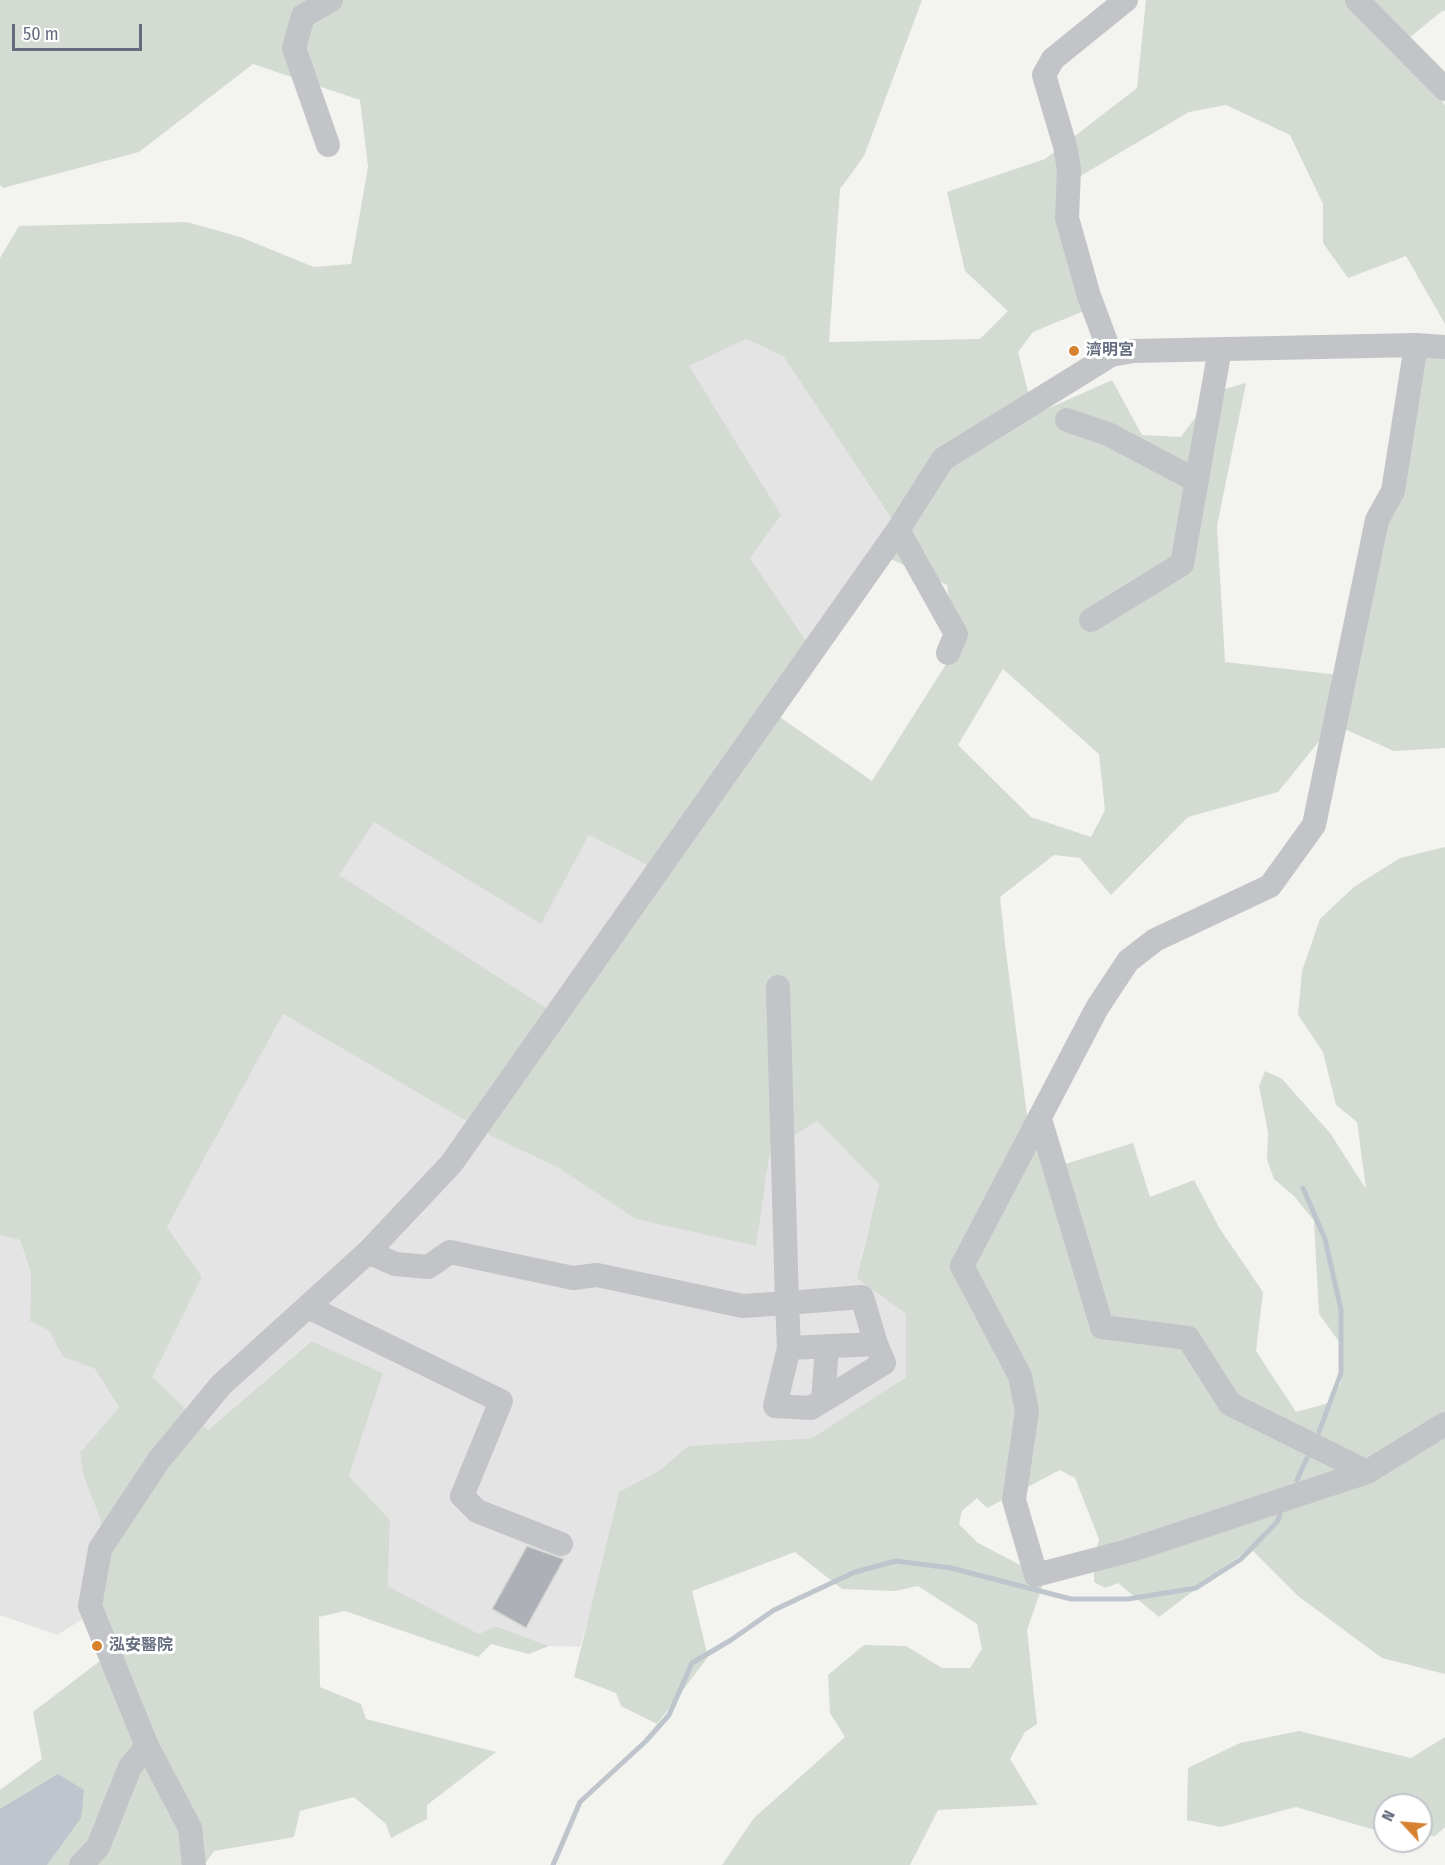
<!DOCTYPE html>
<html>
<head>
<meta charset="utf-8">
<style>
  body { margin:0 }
  #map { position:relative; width:1445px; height:1865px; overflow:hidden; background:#f3f4f0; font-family:"Fira Sans Condensed",sans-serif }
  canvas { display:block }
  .north { position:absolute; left:1373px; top:1793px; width:60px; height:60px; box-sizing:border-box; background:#fff; border:2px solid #c1c5cc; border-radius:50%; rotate:296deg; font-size:16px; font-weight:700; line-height:24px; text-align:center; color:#656d7f }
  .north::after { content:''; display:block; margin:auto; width:21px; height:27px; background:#d6822e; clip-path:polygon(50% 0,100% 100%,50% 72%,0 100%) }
  .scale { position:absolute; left:12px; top:24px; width:130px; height:27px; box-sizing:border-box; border:3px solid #656d7f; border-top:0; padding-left:8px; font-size:18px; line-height:21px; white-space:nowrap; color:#656d7f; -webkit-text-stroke:4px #fff; paint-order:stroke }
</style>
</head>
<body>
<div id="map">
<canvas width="1445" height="1865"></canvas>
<div class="north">N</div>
<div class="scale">50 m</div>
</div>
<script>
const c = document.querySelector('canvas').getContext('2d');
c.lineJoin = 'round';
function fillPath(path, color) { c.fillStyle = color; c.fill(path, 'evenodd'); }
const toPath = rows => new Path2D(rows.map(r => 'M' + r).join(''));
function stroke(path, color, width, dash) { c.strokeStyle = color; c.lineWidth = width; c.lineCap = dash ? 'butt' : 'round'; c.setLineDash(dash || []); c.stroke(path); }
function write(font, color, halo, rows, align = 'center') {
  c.font = font + ' "Fira Sans Condensed","Noto Sans TC",sans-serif'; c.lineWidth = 6; c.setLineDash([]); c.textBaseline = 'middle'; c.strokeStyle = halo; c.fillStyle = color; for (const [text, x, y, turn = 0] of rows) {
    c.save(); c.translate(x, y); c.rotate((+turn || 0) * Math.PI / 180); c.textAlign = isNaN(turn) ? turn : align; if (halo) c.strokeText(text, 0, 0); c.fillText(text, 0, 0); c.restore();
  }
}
const built = toPath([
  [746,339,783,356,898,530,815,654,750,558,689,365],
  [374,821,541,923,589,835,662,872,559,1016,338,875],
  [763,971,818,1121,879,1184,861,1258,863,1270,878,1293,906,1314,906,1362,910,1373,906,1377,812,1438,688,1446,660,1470,619,1492,595,1595,580,1647,549,1646,497,1626,479,1634,388,1586,390,1520,349,1476,383,1373,310,1341,208,1430,151,1377,202,1277,167,1227,283,1014,495,1138,559,1168,755,1246,767,1171],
  [0,1235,20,1240,31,1273,30,1321,49,1331,63,1357,95,1369,119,1409,80,1454,83,1475,100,1518,103,1551,91,1614,57,1635,0,1615]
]);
const green = toPath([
  [0,0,922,0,864,156,840,189,829,342,980,339,1008,311,965,271,947,192,1045,159,1137,88,1146,0,1445,0,1445,11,1442,11,1398,47,1445,105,1445,324,1406,256,1348,278,1323,243,1323,204,1290,135,1226,105,1189,112,1065,185,1084,311,1033,332,1018,352,1034,415,1112,380,1142,435,1181,437,1214,392,1246,383,1217,526,1225,662,1339,675,1419,354,1445,349,1445,748,1394,751,1333,724,1278,792,1188,817,1111,895,1080,858,1054,855,1000,897,1005,944,1027,1115,1052,1121,1065,1164,1133,1143,1150,1197,1194,1180,1220,1229,1263,1292,1256,1351,1296,1412,1332,1402,1341,1382,1343,1365,1340,1343,1319,1314,1314,1221,1294,1196,1274,1179,1267,1160,1268,1132,1259,1086,1265,1071,1282,1079,1330,1133,1366,1189,1357,1122,1336,1105,1323,1052,1298,1015,1302,971,1320,919,1354,887,1400,858,1445,847,1445,1674,1382,1658,1298,1596,1250,1548,1159,1617,1118,1583,1105,1588,1094,1582,1094,1560,1099,1539,1075,1478,1060,1470,987,1508,977,1498,962,1511,959,1524,978,1543,1045,1578,1027,1630,1037,1724,1025,1732,1010,1759,1038,1805,938,1810,910,1865,722,1865,754,1818,845,1737,830,1713,828,1675,864,1645,906,1646,942,1668,970,1668,982,1649,977,1624,918,1586,895,1591,842,1589,795,1552,692,1591,708,1657,657,1724,621,1706,616,1693,574,1677,619,1492,660,1470,688,1446,812,1438,906,1377,906,1314,857,1278,879,1184,817,1121,770,1150,756,1246,636,1219,559,1168,495,1138,283,1014,167,1227,202,1277,152,1377,208,1430,311,1341,383,1373,349,1476,390,1520,388,1586,479,1634,496,1626,549,1646,529,1654,491,1644,478,1657,345,1611,319,1617,320,1687,361,1704,366,1719,496,1752,427,1805,427,1819,391,1838,386,1824,354,1797,300,1811,294,1837,214,1851,204,1865,0,1865,0,1790,42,1759,33,1712,113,1651,91,1614,103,1551,100,1518,83,1475,80,1453,119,1408,95,1369,63,1357,49,1331,30,1321,31,1273,20,1240,0,1235,0,258,19,226,187,222,240,237,314,267,351,264,368,167,360,100,253,64,139,152,3,188,0,185],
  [746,339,783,356,898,529,882,555,947,585,955,650,872,781,774,713,815,654,750,558,781,515,689,366],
  [1003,669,1099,754,1105,810,1091,837,1031,817,958,745],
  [374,822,541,924,589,835,661,872,559,1016,339,875],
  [1299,1731,1411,1758,1445,1737,1445,1827,1435,1836,1421,1835,1421,1805,1385,1805,1385,1833,1296,1807,1221,1827,1187,1820,1188,1768,1240,1743]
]);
const water = toPath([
  [58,1774,84,1790,81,1818,47,1865,0,1865,0,1809]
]);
const stream = toPath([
  [1303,1188,1325,1239,1341,1310,1341,1373,1319,1432],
  [1297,1480,1307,1458],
  [553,1865,580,1802,646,1741,669,1715,692,1663,731,1640,774,1610,855,1572,896,1561,951,1568,1071,1599,1128,1599,1196,1588,1241,1559,1277,1522,1280,1515]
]);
const building = toPath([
  [527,1546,564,1559,526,1628,492,1609,527,1546]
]);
const minor = toPath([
  [1357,0,1445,89],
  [328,145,294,48,303,16,331,0],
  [1416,345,1393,491,1377,520,1314,825,1270,886,1155,940,1128,961,1097,1008,962,1266,1020,1376,1027,1411,1014,1500,1036,1575,1128,1551,1367,1472,1445,1424],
  [1111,355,1089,296,1067,218,1069,169,1065,146,1044,75,1053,59,1126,0],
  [1067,420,1108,434,1197,481],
  [898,530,956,634,948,653],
  [1091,620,1182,564,1220,349],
  [1040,1119,1102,1327,1188,1338,1230,1404,1367,1472],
  [368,1252,395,1264,428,1267,450,1252,573,1278,597,1275,743,1306,787,1303,862,1297,876,1344,884,1363,811,1408,775,1406,789,1348,787,1303,778,987],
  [308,1307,501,1401,462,1496,477,1511,561,1544],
  [789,1348,876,1344],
  [823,1401,827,1347],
  [81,1865,98,1847,130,1767,147,1746],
  [194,1865,190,1828,147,1746,90,1606,100,1549,159,1460,221,1385,368,1252,451,1164,898,530,943,459,1111,355,1133,351,1416,345,1445,347]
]);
const markers = [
  [1074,351,6,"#d6822e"],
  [97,1646,6,"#d6822e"]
];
const poiNames = [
  ["濟明宮",1086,351],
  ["泓安醫院",109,1646]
];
fillPath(built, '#e4e4e4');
fillPath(green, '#d3dbd2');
fillPath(water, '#bfc5cc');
stroke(stream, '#bfc5cc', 5);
fillPath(building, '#adb1b7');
stroke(building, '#d5d5d3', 1.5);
stroke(minor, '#c2c4c8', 24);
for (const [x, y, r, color] of markers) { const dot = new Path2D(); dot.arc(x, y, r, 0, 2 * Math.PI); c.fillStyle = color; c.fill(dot); stroke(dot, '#fff', 2); }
write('bold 16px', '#656d7f', '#fff', poiNames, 'left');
</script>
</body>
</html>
